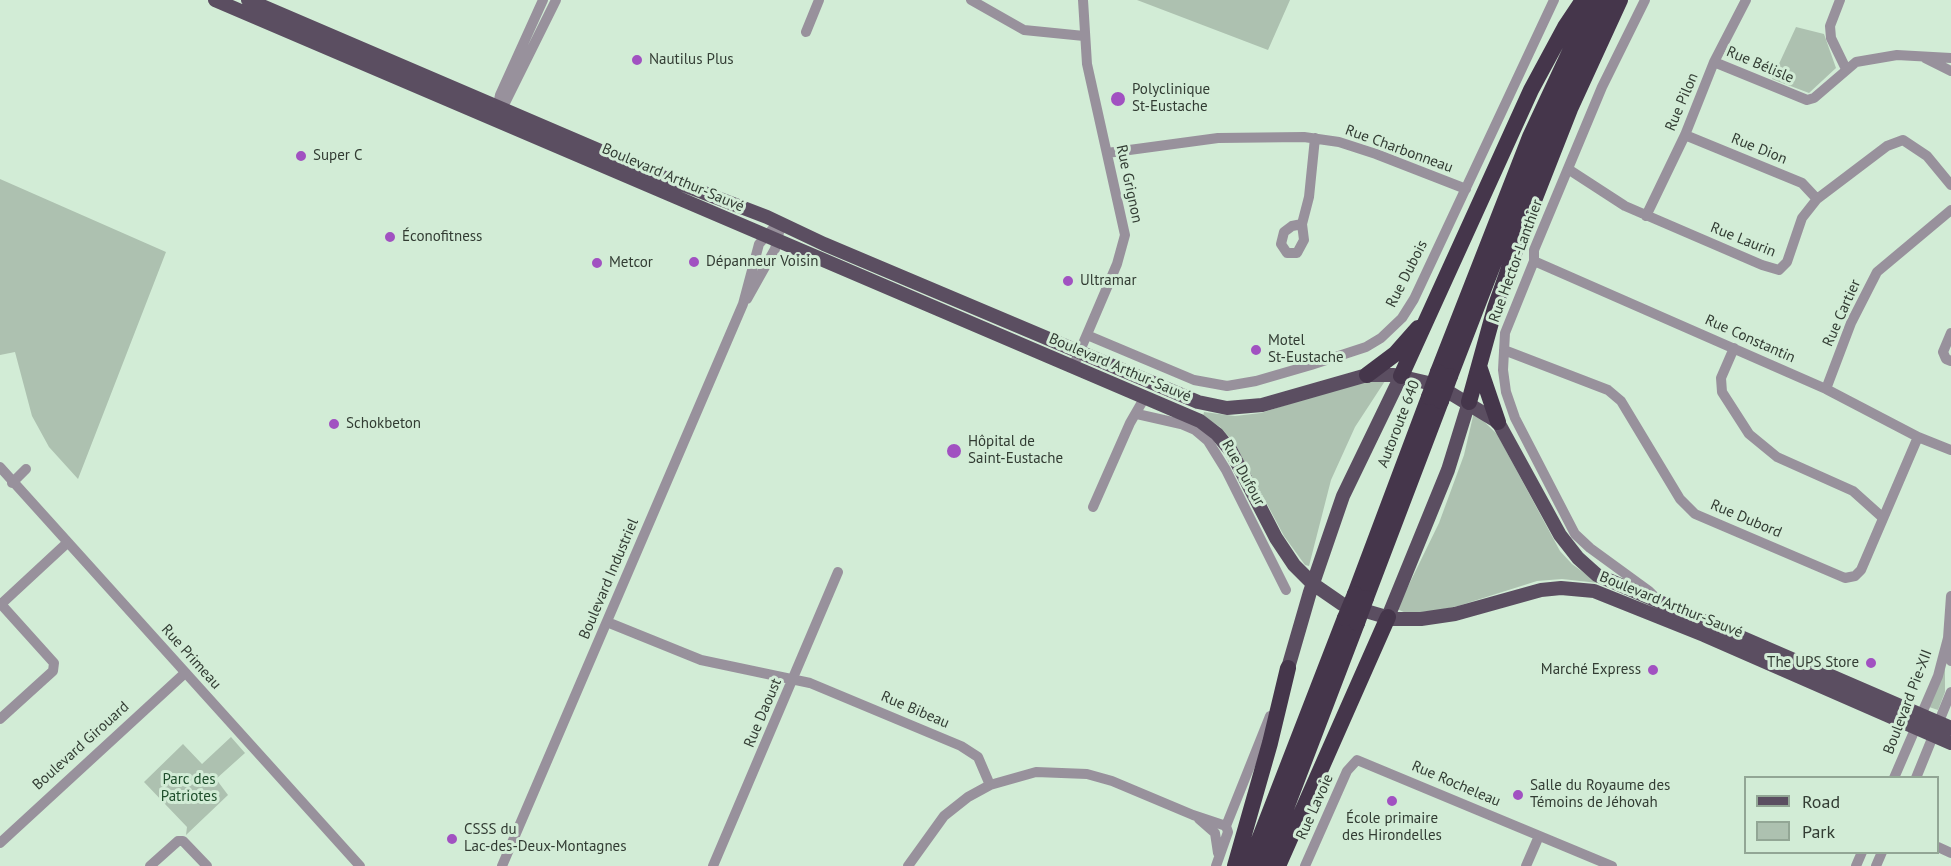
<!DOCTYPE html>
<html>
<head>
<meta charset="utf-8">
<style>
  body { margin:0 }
  #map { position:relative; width:1951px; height:866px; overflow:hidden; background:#d2ecd6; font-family:"PT Sans",sans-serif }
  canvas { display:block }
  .legend { position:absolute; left:1744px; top:776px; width:195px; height:78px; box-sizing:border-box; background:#d2ecd6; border:2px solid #92a695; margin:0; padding:8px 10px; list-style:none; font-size:18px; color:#323c33 }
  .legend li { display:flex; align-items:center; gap:12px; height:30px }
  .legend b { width:30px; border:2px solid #92a695 }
</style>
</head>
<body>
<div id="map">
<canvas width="1951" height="866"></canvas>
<ul class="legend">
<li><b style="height:8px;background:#5b4e61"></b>Road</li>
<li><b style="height:16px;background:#adc1b0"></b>Park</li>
</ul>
</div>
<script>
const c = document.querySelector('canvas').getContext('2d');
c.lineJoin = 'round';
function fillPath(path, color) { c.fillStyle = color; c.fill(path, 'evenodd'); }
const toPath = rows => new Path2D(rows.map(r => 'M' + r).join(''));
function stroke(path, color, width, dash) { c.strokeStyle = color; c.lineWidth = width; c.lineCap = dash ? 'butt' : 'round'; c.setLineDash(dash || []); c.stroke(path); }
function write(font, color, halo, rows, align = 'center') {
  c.font = font + ' "PT Sans",sans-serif'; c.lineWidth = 6; c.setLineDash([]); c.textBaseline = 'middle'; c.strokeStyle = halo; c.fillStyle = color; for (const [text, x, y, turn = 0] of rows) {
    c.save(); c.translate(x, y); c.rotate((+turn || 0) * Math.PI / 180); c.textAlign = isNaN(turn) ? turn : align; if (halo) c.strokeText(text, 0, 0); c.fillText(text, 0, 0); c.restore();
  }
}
const green = toPath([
  [1137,0,1290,0,1268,50],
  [1796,27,1824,34,1836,68,1809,93,1772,79],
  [0,179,166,252,78,479,49,447,32,416,15,352,0,355],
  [1385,381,1355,427,1331,480,1309,566,1305,565,1284,536,1234,442,1220,427,1203,416,1204,412,1235,416,1261,413,1357,382],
  [1474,412,1497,434,1560,551,1572,564,1598,583,1562,579,1537,581,1458,606,1435,611,1406,613,1397,609,1439,523,1464,455],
  [1945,668,1945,692,1938,710,1929,707],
  [231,737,245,753,216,779,228,795,186,835,187,827,144,782,183,744,202,764]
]);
const minor = toPath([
  [971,0,1024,30,1084,36],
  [1645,0,1602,87,1534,250,1534,261,1505,333,1503,370,1506,392,1515,418,1575,534,1590,548,1649,591,1658,600],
  [1840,0,1830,26,1831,38,1846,69],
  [806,32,819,0],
  [1925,58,1951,71],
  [1714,62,1807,100,1814,98,1856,62,1897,55,1951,58],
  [496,114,500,95,543,0],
  [499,115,556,0],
  [1685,135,1802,183,1817,199],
  [1107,153,1218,138,1304,137,1339,142,1376,154,1466,189],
  [1568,169,1625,206,1762,265,1779,270,1787,262,1802,218,1817,199,1887,146,1903,140,1927,156,1951,185],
  [1646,216,1685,135,1714,62,1746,0],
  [1302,224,1292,226,1284,232,1281,244,1287,253,1297,253,1304,240,1302,224,1309,197,1315,138],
  [1534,261,1826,389,1918,437,1951,450],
  [747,299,775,249,781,224],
  [1951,333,1943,352,1946,359,1951,361],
  [1087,335,1194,380,1227,386,1256,381,1311,365,1366,347,1381,338,1402,318,1414,299,1554,0],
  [1734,348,1721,378,1722,392,1749,434,1777,457,1853,491,1882,517],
  [1504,350,1608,390,1621,401,1680,499,1695,514,1845,578,1855,576,1861,570,1918,437],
  [1073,367,1117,264,1125,235,1087,64,1083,0],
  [1826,389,1851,323,1877,272,1951,210],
  [1137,414,1181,424,1195,430,1208,441,1226,470,1286,590],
  [0,467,360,866],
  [12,483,26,469],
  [1093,507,1130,423,1145,397],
  [1951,596,1948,638,1951,661],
  [0,603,54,663,53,671,0,719],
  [0,605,67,543],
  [607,622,701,660,810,683,961,746,978,757,990,785,1036,772,1087,774,1112,781,1193,815,1226,826],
  [1894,778,1938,676,1948,638],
  [1916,778,1951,692],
  [1199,819,1215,833,1218,853],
  [0,843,185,673],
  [1938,847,1951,853],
  [150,866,178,841,183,841,207,866],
  [502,866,743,304,759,244,778,223],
  [713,866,838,572],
  [908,866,944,816,968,797,990,785],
  [1216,866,1228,832,1226,826,1270,716],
  [1305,866,1347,771,1357,760,1612,866],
  [1526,866,1539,836],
  [1856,866,1862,852],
  [1876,866,1882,852]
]);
const major = toPath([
  [215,0,1200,421,1217,434,1231,451,1276,538,1294,565,1313,584,1342,604,1393,619,1421,619,1455,614,1541,590,1561,588,1594,591,1704,635,1951,743],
  [248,0,647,171,767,217,824,244,1198,402,1227,408,1262,405,1367,375,1394,375,1437,385,1498,422,1560,535,1578,558,1597,575,1951,728],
  [1388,617,1448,470,1469,402],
  [1288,668,1310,592,1343,496,1401,376]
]);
const highway = toPath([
  [1479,366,1498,422],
  [1438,372,1530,137,1594,0],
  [1367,375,1395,354,1418,328],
  [1401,376,1531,90,1565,27,1583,0],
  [1450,376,1542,138,1608,0],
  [1469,402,1495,308,1522,231,1570,109,1620,0],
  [1355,594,1429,397],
  [1366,598,1441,401],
  [1235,866,1270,743,1288,668],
  [1249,866,1345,618],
  [1264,866,1357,623],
  [1278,866,1388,617]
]);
const highwayBridge = toPath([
  [1429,397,1438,372],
  [1441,401,1450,376],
  [1345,618,1355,594],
  [1357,623,1366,598]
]);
const markers = [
  [637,60,6,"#a151c1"],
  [1118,99,8,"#a151c1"],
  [301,156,6,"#a151c1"],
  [390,237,6,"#a151c1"],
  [694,262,6,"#a151c1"],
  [597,263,6,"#a151c1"],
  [1068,281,6,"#a151c1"],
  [1256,350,6,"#a151c1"],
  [334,424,6,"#a151c1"],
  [954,451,8,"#a151c1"],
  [1871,663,6,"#a151c1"],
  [1653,670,6,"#a151c1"],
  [1518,795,6,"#a151c1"],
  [1392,801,6,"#a151c1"],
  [452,839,6,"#a151c1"]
];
const poiNames = [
  ["Nautilus Plus",649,60],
  ["Polyclinique",1132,90],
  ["St-Eustache",1132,107],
  ["Super C",313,156],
  ["Éconofitness",402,237],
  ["Dépanneur Voisin",706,262],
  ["Metcor",609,263],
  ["Ultramar",1080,281],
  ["Motel",1268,341],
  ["St-Eustache",1268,358],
  ["Schokbeton",346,424],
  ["Hôpital de",968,442],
  ["Saint-Eustache",968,459],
  ["The UPS Store",1859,663,"right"],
  ["Marché Express",1641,670,"right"],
  ["Salle du Royaume des",1530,786],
  ["Témoins de Jéhovah",1530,803],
  ["École primaire",1392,819,"center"],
  ["des Hirondelles",1392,836,"center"],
  ["CSSS du",464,830],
  ["Lac-des-Deux-Montagnes",464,847]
];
const streetNames = [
  ["Rue Bélisle",1760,65,23],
  ["Rue Pilon",1682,102,-67],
  ["Rue Charbonneau",1399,149,20],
  ["Rue Dion",1759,149,22],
  ["Boulevard Arthur-Sauvé",673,178,23],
  ["Rue Grignon",1129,184,78],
  ["Rue Laurin",1743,240,22],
  ["Rue Hector-Lanthier",1516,261,-70],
  ["Rue Dubois",1407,274,-63],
  ["Rue Cartier",1842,313,-66],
  ["Rue Constantin",1750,339,24],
  ["Boulevard Arthur-Sauvé",1120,368,23],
  ["Autoroute 640",1399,424,-69],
  ["Rue Dufour",1243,473,61],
  ["Rue Dubord",1746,519,23],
  ["Boulevard Industriel",609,579,-67],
  ["Boulevard Arthur-Sauvé",1671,605,22],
  ["Rue Primeau",191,657,48],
  ["Boulevard Pie-XII",1908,702,-69],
  ["Rue Bibeau",915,710,23],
  ["Rue Daoust",763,713,-67],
  ["Boulevard Girouard",81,746,-42],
  ["Rue Rocheleau",1456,784,23],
  ["Rue Lavoie",1315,807,-66]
];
const parkNames = [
  ["Parc des",189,780],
  ["Patriotes",189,797]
];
fillPath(green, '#adc1b0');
stroke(minor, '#98919c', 10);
stroke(major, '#5b4e61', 14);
stroke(highway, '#45364b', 16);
stroke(highwayBridge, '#45364b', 16);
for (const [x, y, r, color] of markers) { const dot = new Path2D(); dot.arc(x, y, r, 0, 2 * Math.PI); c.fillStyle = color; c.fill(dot); stroke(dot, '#d2ecd6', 2); }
write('15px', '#323c33', '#d2ecd6', poiNames, 'left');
write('15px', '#323c33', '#d2ecd6', streetNames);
write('15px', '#1d4d2a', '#d2ecd6', parkNames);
</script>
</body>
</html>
